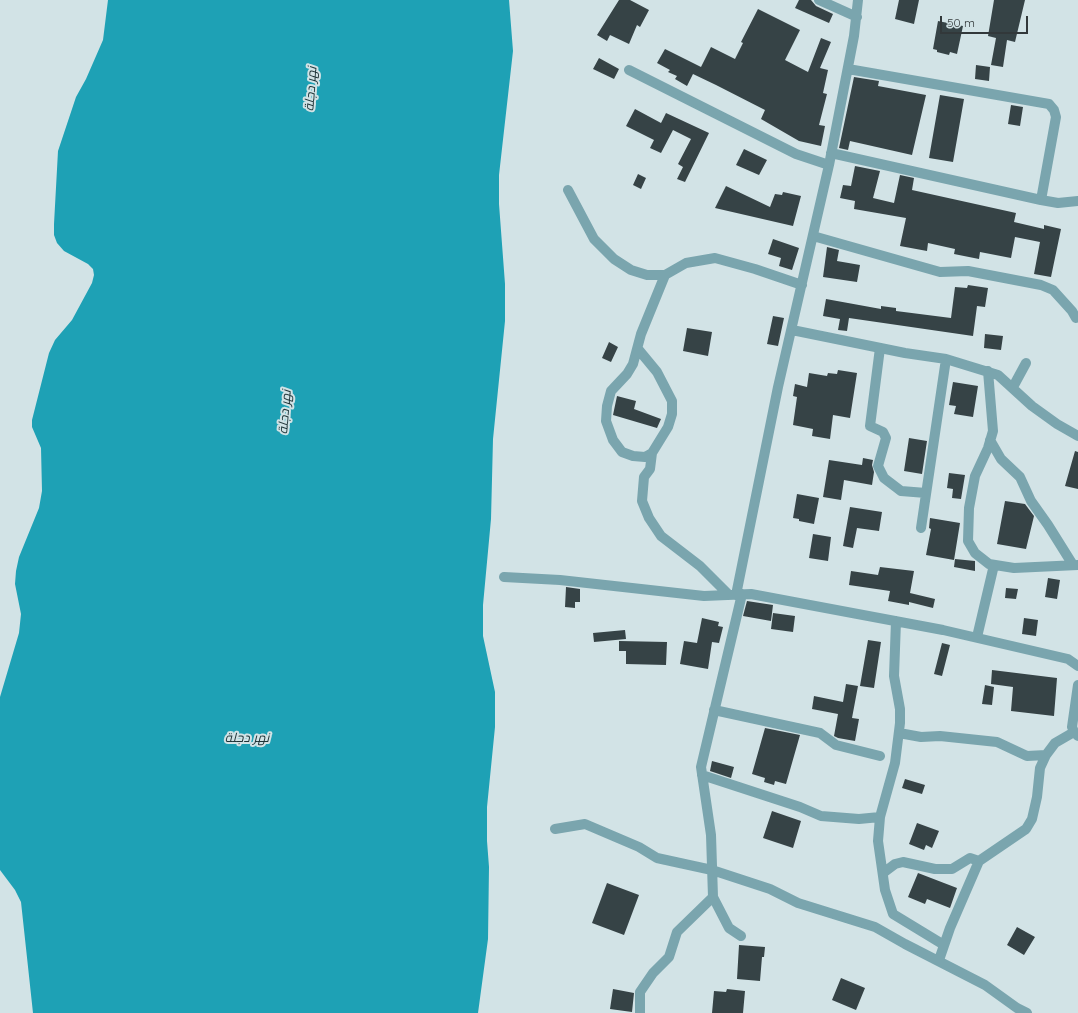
<!DOCTYPE html>
<html>
<head>
<meta charset="utf-8">
<style>
  body { margin:0 }
  #map { position:relative; width:1078px; height:1013px; overflow:hidden; background:#d2e3e6; font-family:Quicksand,sans-serif }
  canvas { display:block }
  .scale { position:absolute; left:940px; top:16px; width:88px; height:18px; box-sizing:border-box; border:2px solid #32383a; border-top:0; padding-left:5px; font-size:12px; line-height:14px; white-space:nowrap; color:#32383a; -webkit-text-stroke:3px #d2e3e6; paint-order:stroke }
</style>
</head>
<body>
<div id="map">
<canvas width="1078" height="1013"></canvas>
<div class="scale">50 m</div>
</div>
<script>
const c = document.querySelector('canvas').getContext('2d');
c.lineJoin = 'round';
function fillPath(path, color) { c.fillStyle = color; c.fill(path, 'evenodd'); }
const toPath = rows => new Path2D(rows.map(r => 'M' + r).join(''));
function stroke(path, color, width, dash) { c.strokeStyle = color; c.lineWidth = width; c.lineCap = dash ? 'butt' : 'round'; c.setLineDash(dash || []); c.stroke(path); }
function write(font, color, halo, rows, align = 'center') {
  c.font = font + ' Quicksand,Cairo,sans-serif'; c.lineWidth = 4; c.setLineDash([]); c.textBaseline = 'middle'; c.strokeStyle = halo; c.fillStyle = color; for (const [text, x, y, turn = 0] of rows) {
    c.save(); c.translate(x, y); c.rotate((+turn || 0) * Math.PI / 180); c.textAlign = isNaN(turn) ? turn : align; if (halo) c.strokeText(text, 0, 0); c.fillText(text, 0, 0); c.restore();
  }
}
const water = toPath([
  [108,0,509,0,513,51,499,175,499,204,505,284,505,321,493,439,491,519,483,605,483,636,495,692,495,727,487,807,487,841,489,867,488,939,478,1013,33,1013,21,902,15,890,0,870,0,697,19,633,21,614,15,584,16,571,19,557,39,508,42,491,41,448,32,427,32,420,49,353,55,340,72,320,92,283,94,275,93,269,88,264,64,251,57,243,54,235,54,224,58,151,76,97,86,79,103,40]
]);
const building = toPath([
  [619,0,630,0,649,10,640,27,637,25,629,44,610,35,607,41,597,35],
  [799,0,811,0,816,6,833,14,829,23,795,8],
  [899,0,919,0,914,24,895,19],
  [994,0,1025,0,1015,42,1007,40,1003,67,991,65,996,38,988,36],
  [758,9,800,30,785,60,808,72,821,38,831,42,820,68,828,70,823,93,827,94,819,125,825,126,821,146,799,141,761,119,765,110,716,85,693,74,687,86,675,79,677,76,668,72,670,70,657,63,665,49,701,67,711,47,735,59,743,43,741,42],
  [938,21,963,26,957,54,950,52,949,55,937,52,937,50,933,49],
  [599,58,619,69,614,79,593,69],
  [976,65,990,67,989,81,975,79],
  [854,77,879,81,878,86,926,95,912,155,850,141,848,150,839,148],
  [940,95,964,99,953,162,929,158],
  [1011,105,1023,107,1020,126,1008,124],
  [635,109,661,123,666,113,709,133,685,182,677,179,683,167,678,164,691,139,673,130,661,153,650,148,654,140,626,126],
  [744,149,767,160,759,175,736,165],
  [855,166,880,171,873,198,894,203,900,175,914,178,912,190,1016,213,1014,222,1044,229,1044,225,1061,229,1051,277,1034,274,1040,242,1015,237,1011,258,980,252,979,259,954,254,955,249,928,243,927,251,900,246,906,218,854,209,855,201,840,198,843,185,851,186],
  [638,174,646,178,641,189,633,185],
  [726,186,770,207,775,194,782,195,783,192,801,196,793,226,715,208],
  [773,239,799,248,792,270,779,266,781,258,768,254],
  [827,247,839,250,837,261,860,265,857,282,823,277],
  [968,285,988,288,985,307,977,306,973,336,849,318,847,331,838,330,840,319,823,316,826,299,881,309,881,306,896,308,896,311,951,318,955,287,967,288],
  [773,316,784,318,778,346,767,344],
  [687,328,712,332,708,356,683,351],
  [985,334,1003,336,1001,350,984,348],
  [609,342,618,347,611,362,602,358],
  [838,370,857,373,850,418,833,415,830,439,812,436,813,429,793,425,797,397,793,396,795,384,807,387,809,373,827,376,828,373,837,374],
  [953,382,978,386,973,417,954,414,956,406,949,405],
  [617,396,636,401,634,409,661,419,657,428,613,415],
  [909,438,927,441,922,474,904,471],
  [1075,451,1078,452,1078,489,1065,486],
  [863,458,873,460,872,465,874,472,872,485,844,480,841,500,823,497,829,460,862,465],
  [949,473,965,475,961,499,952,498,953,489,947,488],
  [797,494,819,498,814,524,799,521,799,519,793,518],
  [1005,501,1025,504,1034,516,1026,549,997,544],
  [850,507,882,512,879,531,857,528,853,548,843,546],
  [930,518,960,523,954,560,926,555,931,529,929,528],
  [813,534,831,537,828,561,809,558],
  [955,559,975,561,975,571,954,567],
  [880,567,914,571,910,593,935,599,933,608,909,602,909,605,888,601,890,591,849,585,851,571,878,575],
  [1048,578,1060,580,1057,599,1045,597],
  [566,587,580,589,580,602,575,602,575,608,565,607],
  [1006,588,1018,589,1016,599,1005,598],
  [747,601,773,605,771,621,743,616],
  [773,613,795,616,793,632,771,629],
  [702,618,719,622,718,626,723,627,719,643,712,642,708,669,680,664,684,641,697,643],
  [1024,618,1038,620,1036,636,1022,634],
  [625,630,626,639,594,642,593,633],
  [868,640,881,642,874,688,860,686],
  [619,641,667,642,666,665,626,664,626,651,619,651],
  [942,643,950,645,942,676,934,674],
  [992,670,1057,678,1054,716,1011,711,1013,687,991,684],
  [846,684,858,686,852,718,859,719,855,741,838,738,834,736,838,714,812,709,814,696,843,702],
  [985,685,994,687,992,705,982,704],
  [765,728,800,735,786,784,775,781,774,785,764,782,765,778,752,774],
  [712,761,734,767,731,778,710,771],
  [905,779,925,785,922,794,902,788],
  [772,811,801,821,793,848,763,838],
  [917,823,939,831,932,848,926,845,924,850,909,844],
  [918,873,957,888,950,908,927,899,925,904,908,897],
  [607,883,639,895,624,935,592,923],
  [1017,927,1035,937,1024,955,1007,945],
  [739,945,765,947,764,957,762,957,760,981,737,979],
  [841,978,865,988,856,1010,832,1000],
  [613,989,634,993,632,1012,610,1009],
  [727,989,745,991,743,1013,712,1013,714,991,726,992]
]);
const minor = toPath([
  [819,0,857,17],
  [848,69,1049,104,1054,110,1056,117,1041,200],
  [629,70,796,154,829,165],
  [831,153,1041,200,1058,203,1078,201],
  [568,190,594,239,614,259,631,270,647,275,665,275,686,263,715,258,755,269,802,285],
  [813,236,940,272,968,271,1041,285,1053,290,1072,311,1076,318],
  [792,330,905,353,946,359,998,375,1032,406,1057,424,1078,436],
  [880,348,870,426,883,432,886,438,878,466,884,478,901,491,926,493],
  [638,349,657,372,672,401,672,414,668,427,652,453,645,457,633,456,622,452,613,440,606,421,607,406,611,391,627,374,633,364,641,334,665,275],
  [988,371,993,431,988,448,975,476,969,508,968,541,975,553,989,564,1014,568,1078,565],
  [1013,387,1026,363],
  [990,440,1001,459,1020,477,1031,501,1048,525,1073,565],
  [652,453,650,469,644,477,642,501,649,518,661,536,700,566,729,595],
  [921,528,946,359],
  [504,577,560,580,704,596,751,594,943,630,1068,659,1078,666],
  [736,595,778,387,829,165,854,36,858,0],
  [896,621,894,676,900,709,900,723,895,763,880,817,878,841,885,890,893,914,944,945],
  [977,637,994,565],
  [1078,685,1072,727,1074,732,1078,736],
  [714,710,820,733,836,745,880,756],
  [899,733,921,737,940,736,997,742,1027,756,1046,755],
  [702,775,800,807,821,816,859,819,880,817],
  [555,829,585,824,639,847,657,858,712,870,770,889,798,903,875,927,905,944,985,985,1017,1008,1027,1013],
  [883,873,895,864,903,862,935,869,952,869,970,858,979,861],
  [741,936,729,928,713,897,711,835,701,767,742,594],
  [939,960,950,928,979,861,1026,829,1032,819,1037,797,1040,768,1046,755,1055,743,1074,732],
  [640,1013,640,992,653,973,669,957,677,932,713,897]
]);
const waterNames = [
  ["نهر دجلة",311,89,-86],
  ["نهر دجلة",285,412,-85],
  ["نهر دجلة",247,738]
];
fillPath(water, '#1ea1b5');
fillPath(building, '#364346');
stroke(minor, '#7aa5ae', 10);
write('italic 13px', '#1e3337', '#d2e3e6', waterNames);
</script>
</body>
</html>
